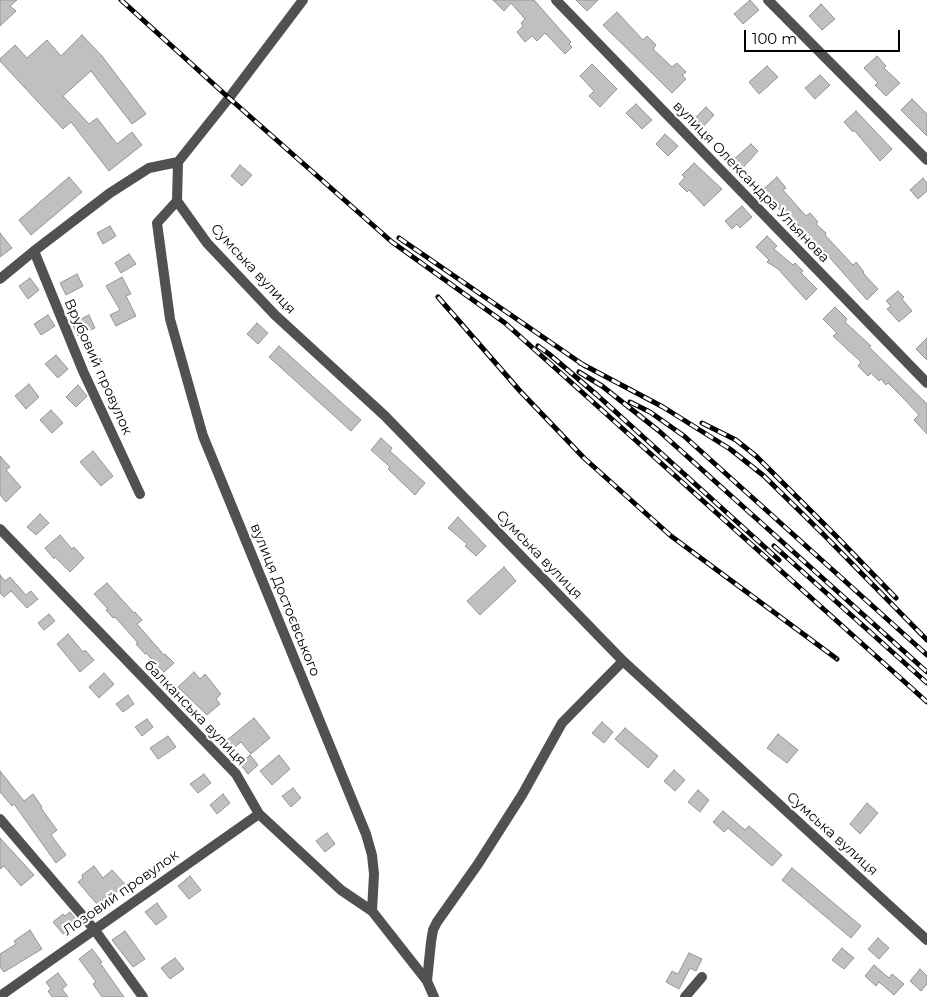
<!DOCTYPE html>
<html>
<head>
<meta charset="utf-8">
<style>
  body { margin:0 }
  #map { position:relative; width:927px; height:997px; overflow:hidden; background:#fff; font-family:Montserrat,sans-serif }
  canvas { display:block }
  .scale { position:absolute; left:744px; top:30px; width:156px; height:22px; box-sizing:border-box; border:2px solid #000; border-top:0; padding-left:6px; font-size:15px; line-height:18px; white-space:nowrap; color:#000; -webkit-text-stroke:4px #fff; paint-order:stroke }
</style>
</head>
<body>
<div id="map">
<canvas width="927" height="997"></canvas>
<div class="scale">100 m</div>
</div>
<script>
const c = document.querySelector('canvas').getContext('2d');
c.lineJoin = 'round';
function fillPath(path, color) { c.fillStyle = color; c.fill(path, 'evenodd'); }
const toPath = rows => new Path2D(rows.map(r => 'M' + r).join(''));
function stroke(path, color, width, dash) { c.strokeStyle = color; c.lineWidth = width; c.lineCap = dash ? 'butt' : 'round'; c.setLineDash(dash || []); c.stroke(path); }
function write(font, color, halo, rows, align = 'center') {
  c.font = font + ' Montserrat,sans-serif'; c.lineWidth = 4.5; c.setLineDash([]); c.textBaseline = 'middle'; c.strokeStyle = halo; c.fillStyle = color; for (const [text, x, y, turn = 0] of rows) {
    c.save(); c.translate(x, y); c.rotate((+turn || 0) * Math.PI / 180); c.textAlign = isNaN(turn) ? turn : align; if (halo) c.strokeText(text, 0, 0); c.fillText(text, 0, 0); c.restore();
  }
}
const building = toPath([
  [0,0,17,0,10,6,16,11,0,26,0,0],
  [493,0,534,0,571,42,569,44,572,47,565,54,545,33,537,41,532,36,525,42,517,32,523,26,521,23,525,19,511,3,504,11,493,0],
  [576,0,598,0,587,11,576,0],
  [750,0,759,10,743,24,734,14,750,0],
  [821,4,835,19,822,30,809,16,821,4],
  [617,12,643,40,647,36,656,45,653,49,672,67,677,63,686,72,682,75,686,79,672,93,603,25,617,12],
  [82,35,102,56,146,114,132,124,91,71,63,96,89,124,97,118,117,144,132,132,142,145,109,171,71,122,63,129,0,61,0,59,15,45,27,58,47,40,61,56,82,35],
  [877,56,886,66,884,68,900,83,886,96,875,85,878,83,864,68,877,56],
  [592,64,617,89,600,107,589,96,594,91,580,76,592,64],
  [767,66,778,77,759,94,749,82,767,66],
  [820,75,830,85,815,99,805,88,820,75],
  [912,99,927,114,927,136,901,110,912,99],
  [636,104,652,120,642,129,626,113,636,104],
  [706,107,714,115,703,127,694,119,706,107],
  [856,111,892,149,880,161,854,130,853,132,844,122,856,111],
  [665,134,678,146,668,156,656,144,665,134],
  [751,144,758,151,741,170,732,161,751,144],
  [694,163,722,189,704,206,689,190,687,192,679,184,685,177,682,175,694,163],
  [240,165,252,175,242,186,231,176,240,165],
  [69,177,82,192,31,235,19,220,69,177],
  [777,177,786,188,783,190,806,216,810,213,818,222,816,224,826,233,825,235,853,265,856,262,864,272,863,273,878,289,867,300,823,250,809,238,788,213,785,215,761,191,777,177],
  [923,178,927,183,927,191,918,199,910,190,923,178],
  [742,206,752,217,740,228,737,224,732,229,725,221,742,206],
  [110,226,116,236,103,244,97,233,110,226],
  [0,233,12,248,0,257,0,233],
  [767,236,777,246,774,249,793,265,795,263,803,271,801,273,817,289,806,300,778,269,767,262,769,260,756,247,767,236],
  [129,254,136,264,121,273,115,263,129,254],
  [77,274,83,286,66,295,60,283,77,274],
  [122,277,131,294,126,296,136,316,116,326,110,315,120,310,106,286,122,277],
  [30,278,39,290,28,299,19,286,30,278],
  [898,291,904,297,902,299,912,311,899,322,887,309,891,306,886,301,898,291],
  [835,307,847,319,845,322,871,346,869,347,927,404,927,434,914,420,919,415,902,397,888,383,886,385,881,379,879,381,871,373,868,376,858,366,861,362,833,336,837,333,823,319,835,307],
  [48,315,55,326,41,335,34,324,48,315],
  [89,315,95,328,78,336,72,323,89,315],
  [257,323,268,333,258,344,247,334,257,323],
  [927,338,927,360,916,349,927,338],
  [279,346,361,420,351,431,269,357,279,346],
  [56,355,68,369,58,378,45,364,56,355],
  [29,384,39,397,26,409,15,396,29,384],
  [78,385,87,396,76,407,66,397,78,385],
  [51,410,63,423,52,433,40,420,51,410],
  [381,438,392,448,390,451,425,483,415,495,388,469,390,467,371,450,381,438],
  [93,451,113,476,101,486,80,462,93,451],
  [0,456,10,467,6,470,21,487,6,502,0,495,0,456],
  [40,514,49,523,36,535,27,527,40,514],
  [458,517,486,546,476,556,465,546,467,544,448,528,458,517],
  [60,535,72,549,74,547,84,558,70,572,55,557,54,559,45,548,60,535],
  [504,567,516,581,480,615,467,601,504,567],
  [0,575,5,581,10,577,26,595,31,591,38,599,27,608,11,591,4,597,0,593,0,575],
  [107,583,134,613,135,612,142,620,137,624,164,655,165,654,174,663,164,672,146,653,145,654,136,644,138,643,115,617,113,618,106,610,108,609,94,594,107,583],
  [49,614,55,621,44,630,38,623,49,614],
  [68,634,83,652,85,650,94,660,80,672,57,644,68,634],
  [194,672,200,679,205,674,221,694,216,699,220,704,207,715,178,687,194,672],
  [104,673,114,684,99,698,89,687,104,673],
  [128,695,134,704,123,712,116,704,128,695],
  [254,718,270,738,251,754,241,742,234,748,227,740,254,718],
  [147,719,153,727,142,736,135,727,147,719],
  [602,722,613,732,604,743,592,733,602,722],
  [625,728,658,756,648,768,615,739,625,728],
  [778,734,798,750,787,763,767,748,778,734],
  [168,736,176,747,158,759,150,748,168,736],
  [250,755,258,765,248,774,240,764,250,755],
  [279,755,290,769,272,785,260,771,279,755],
  [674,770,685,780,675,791,664,781,674,770],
  [0,771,24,801,33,794,42,807,41,808,57,830,51,835,66,855,56,863,14,804,12,806,0,792,0,771],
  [204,774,211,783,198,793,190,784,204,774],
  [293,788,301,798,291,807,282,796,293,788],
  [698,790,709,800,700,812,688,802,698,790],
  [223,794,230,803,217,814,210,805,223,794],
  [867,803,878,813,860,834,850,824,867,803],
  [723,811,745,830,749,826,782,855,772,866,728,828,724,832,713,822,723,811],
  [327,833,335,844,325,852,316,841,327,833],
  [0,838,34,875,21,886,4,866,0,869,0,838],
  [94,866,103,878,112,870,125,884,106,901,109,904,102,910,78,882,83,878,82,875,94,866],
  [792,868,861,926,851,938,782,880,792,868],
  [190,876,201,890,189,899,178,886,190,876],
  [157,903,167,917,156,925,145,912,157,903],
  [70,912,78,922,63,934,53,922,63,914,65,916,70,912],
  [30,930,42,949,4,972,0,967,0,954,16,944,14,941,30,930],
  [125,931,145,959,133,967,112,940,125,931],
  [878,938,889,948,879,959,868,949,878,938],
  [842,948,854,958,844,969,832,960,842,948],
  [92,949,102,962,100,963,124,997,102,997,93,984,96,982,79,959,92,949],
  [689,953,702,959,696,971,690,968,679,989,666,982,672,971,678,974,689,953],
  [175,958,184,969,170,979,161,968,175,958],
  [874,965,889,978,892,974,904,984,894,995,879,982,876,986,865,976,874,965],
  [920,969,927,976,927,984,921,991,910,981,920,969],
  [58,973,67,985,62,989,68,997,52,997,48,991,51,989,46,982,58,973]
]);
const street = toPath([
  [556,0,927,383],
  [768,0,927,160],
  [178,162,177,201,207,243,275,315,385,416,623,661,927,940],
  [177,201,157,223,170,319,203,436,366,834,372,855,374,874,372,911,427,981,434,997],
  [34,251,83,371,140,494],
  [0,279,34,251,110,193,149,168,178,162,229,98,303,0],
  [0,529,236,774,259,814,341,890,372,911],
  [0,819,94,929,143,997],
  [427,981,431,942,433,930,437,922,478,864,522,795,562,723,623,661],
  [0,996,259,814],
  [685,997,702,977]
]);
const rail = toPath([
  [121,0,229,98,392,242,505,323,927,702],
  [399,238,585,366],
  [438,297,520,391,584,458,671,536,837,659],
  [538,346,549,354,597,395,779,560],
  [580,363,663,407,730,449,764,476,823,534,927,640],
  [579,372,602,386,659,431,927,672],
  [630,402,650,412,684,436,927,655],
  [702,423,736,440,756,456,837,537,896,598],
  [774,546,927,683]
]);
const streetNames = [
  ["вулиця Олександра Ульянова",751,182,46],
  ["Сумська вулиця",253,269,47],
  ["Врубовий провулок",98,367,66],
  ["Сумська вулиця",539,555,46],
  ["вулиця Достоєвського",285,600,68],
  ["балканська вулиця",195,713,46],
  ["Сумська вулиця",832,834,42],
  ["Лозовий провулок",121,893,-35]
];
fillPath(building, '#c0c0c0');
stroke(building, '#959595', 1);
stroke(street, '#515151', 10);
stroke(rail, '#000', 5);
stroke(rail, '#fff', 3, [9]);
write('14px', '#000', '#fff', streetNames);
</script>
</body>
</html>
